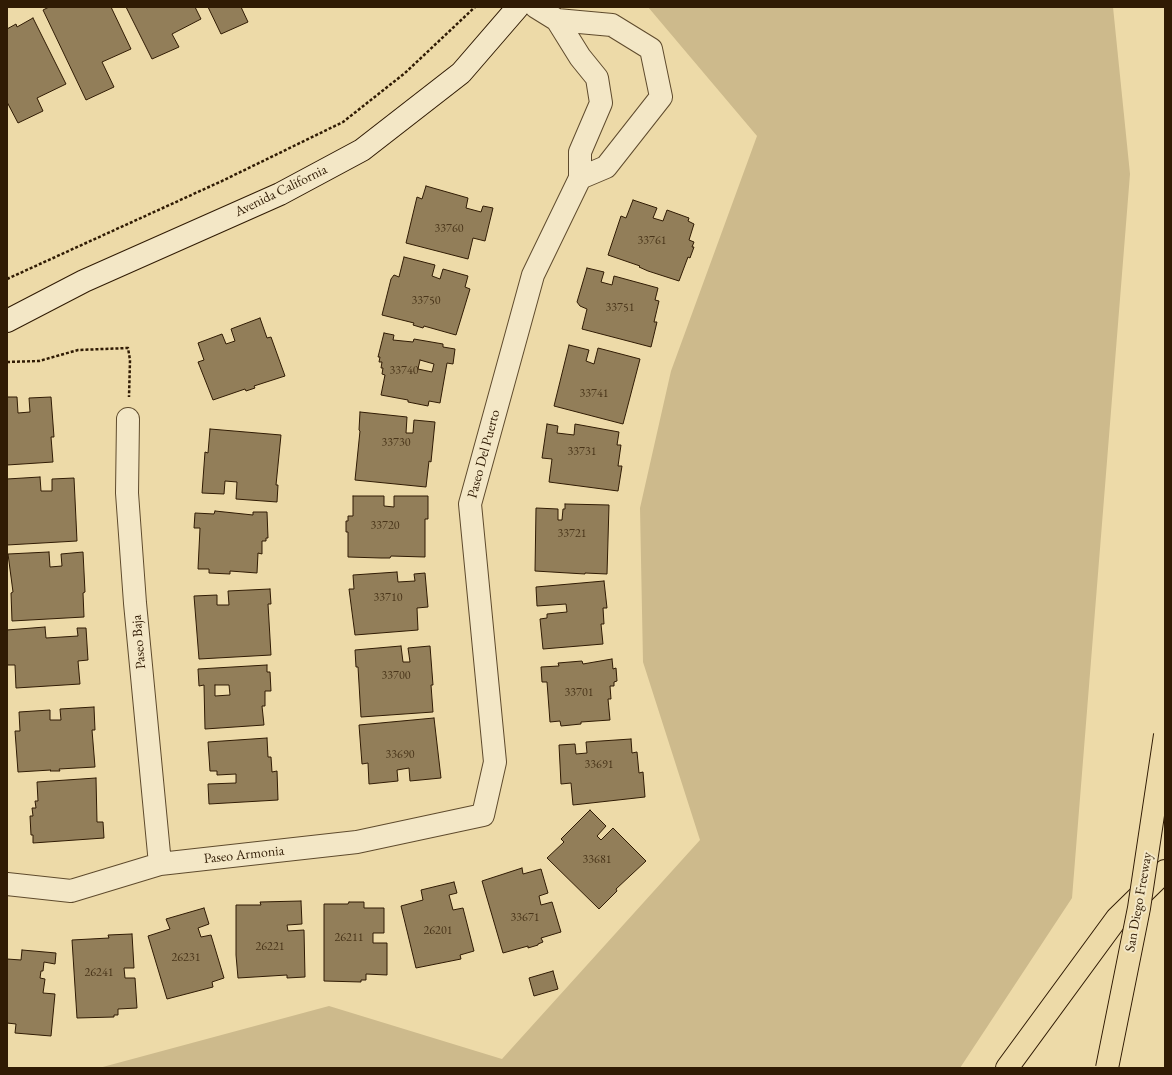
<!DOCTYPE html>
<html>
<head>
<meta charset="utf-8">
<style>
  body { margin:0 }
  #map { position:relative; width:1172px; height:1075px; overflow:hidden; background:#eddaa8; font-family:"EB Garamond",serif }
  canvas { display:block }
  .frame { position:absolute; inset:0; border:8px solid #301b04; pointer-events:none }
</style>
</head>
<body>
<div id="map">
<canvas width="1172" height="1075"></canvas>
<div class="frame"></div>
</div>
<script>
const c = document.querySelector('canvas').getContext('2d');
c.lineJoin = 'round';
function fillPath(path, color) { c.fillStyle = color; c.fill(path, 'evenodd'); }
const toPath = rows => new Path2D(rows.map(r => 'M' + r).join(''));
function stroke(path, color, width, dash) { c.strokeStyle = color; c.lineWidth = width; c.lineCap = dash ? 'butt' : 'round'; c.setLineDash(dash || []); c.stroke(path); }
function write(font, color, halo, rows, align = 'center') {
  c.font = font + ' "EB Garamond",serif'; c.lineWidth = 4; c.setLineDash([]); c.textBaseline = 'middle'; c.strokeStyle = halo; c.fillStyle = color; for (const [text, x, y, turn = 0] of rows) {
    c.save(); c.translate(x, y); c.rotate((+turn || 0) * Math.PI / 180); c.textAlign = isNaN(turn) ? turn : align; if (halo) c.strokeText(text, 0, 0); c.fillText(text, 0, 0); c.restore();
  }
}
const green = toPath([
  [648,7,1113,7,1130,174,1072,898,960,1068,99,1068,329,1006,502,1059,700,840,643,662,640,508,671,371,757,136]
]);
const building = toPath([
  [49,7,111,7,131,49,102,62,114,87,86,100,43,10,49,7],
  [126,7,195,7,201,19,172,34,179,47,152,59,126,7],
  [208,7,241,7,248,22,221,34,208,7],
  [33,18,66,84,37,98,43,111,18,123,7,102,7,29,16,24,17,27,33,18],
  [426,186,468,198,466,208,481,212,483,206,493,208,485,241,473,238,468,259,406,243,417,197,422,199,426,186],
  [633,200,657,208,653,218,663,221,667,210,689,218,688,221,694,224,689,240,694,242,692,247,694,247,690,258,688,257,679,281,648,271,639,267,640,266,608,255,621,216,626,218,633,200],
  [404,257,435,265,432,276,440,279,443,269,468,276,465,287,470,289,456,335,424,326,423,328,413,325,414,323,382,315,391,279,394,275,399,277,404,257],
  [587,268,604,272,601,282,612,285,614,276,658,288,655,300,659,301,654,322,657,322,651,347,582,329,587,309,580,306,577,302,587,268],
  [260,318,267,338,271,337,285,376,254,386,255,388,246,391,245,389,213,400,198,362,204,360,198,343,222,334,226,344,235,341,231,329,260,318],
  [384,333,394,335,393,340,413,342,414,339,443,344,443,347,455,349,453,364,447,363,440,403,429,401,428,406,408,402,408,400,381,395,385,375,382,374,383,368,381,368,382,362,379,362,380,357,378,357,384,333],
  [420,360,434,364,432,372,418,369,420,360],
  [569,345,589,350,586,361,594,364,598,348,640,359,623,424,554,406,569,345],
  [7,397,17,397,18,413,30,412,29,398,51,397,54,437,51,437,53,462,7,465,7,397],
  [360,412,407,417,406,433,413,433,414,420,435,422,431,462,429,461,426,487,355,480,360,431,359,430,360,412],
  [547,424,558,426,557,433,574,435,575,424,619,432,617,445,621,445,618,466,622,466,618,491,549,482,552,459,542,458,547,424],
  [210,429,281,435,276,485,278,485,277,502,236,499,237,482,225,481,224,494,202,493,205,452,208,453,210,429],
  [40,477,41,491,52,491,52,479,74,478,77,541,7,545,7,479,40,477],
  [353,496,384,496,384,506,394,507,394,496,428,496,428,519,425,519,425,557,391,556,390,558,381,558,348,557,348,532,346,532,346,521,348,521,348,516,353,516,353,496],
  [565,504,609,505,607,574,585,573,585,574,535,571,536,508,558,509,558,520,562,520,563,509,565,509,565,504],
  [215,511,253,515,253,512,267,512,268,538,266,538,266,541,262,541,262,554,258,553,257,573,230,571,230,574,209,573,209,569,198,569,200,528,194,528,195,513,214,514,215,511],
  [49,552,50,567,62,566,61,554,83,552,85,592,83,593,84,617,12,621,11,593,13,592,8,554,49,552],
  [397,572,398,582,415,581,414,574,425,573,428,607,417,608,418,630,355,635,349,589,354,589,353,575,397,572],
  [604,581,607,608,603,608,604,624,601,624,603,644,543,649,540,619,547,618,547,614,567,612,566,604,537,606,536,587,604,581],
  [270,589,271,604,268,604,271,655,199,659,194,596,217,595,217,605,229,605,228,591,270,589],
  [45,627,46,638,78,636,77,628,86,628,88,660,78,661,80,684,16,688,15,665,7,665,7,630,45,627],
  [401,646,403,662,410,662,408,648,430,646,433,685,431,685,433,712,361,717,358,667,356,667,355,650,401,646],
  [612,659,613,669,616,668,617,681,614,682,614,686,610,686,611,699,608,699,610,720,581,722,581,724,561,726,560,721,550,722,547,682,542,682,541,667,559,666,558,663,582,661,583,664,612,659],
  [267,665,267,672,270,672,271,691,265,691,265,706,262,706,264,725,205,729,204,685,199,686,198,669,267,665],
  [215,685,229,685,230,695,215,696,215,685],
  [94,707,95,730,92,730,95,767,59,769,60,771,50,771,51,770,18,772,15,731,20,731,19,712,50,710,50,720,61,720,60,709,94,707],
  [434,718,441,778,410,781,409,768,397,770,398,781,369,784,368,763,362,764,359,725,434,718],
  [267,738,268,757,271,757,272,772,277,771,278,800,209,804,208,784,236,783,236,774,217,775,217,771,210,771,208,742,267,738],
  [631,739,632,753,637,752,639,773,643,772,645,797,573,805,571,783,561,784,559,745,575,744,576,754,587,753,586,742,631,739],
  [96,778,97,822,103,822,104,838,33,843,33,835,31,835,30,816,33,816,32,808,36,808,35,801,38,801,37,782,96,778],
  [590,810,606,826,597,836,601,840,613,828,646,861,616,889,617,891,599,909,547,858,564,842,561,839,590,810],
  [522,868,523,874,541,869,548,893,539,896,541,905,552,902,561,932,541,938,543,942,538,944,538,945,528,948,528,946,503,953,482,881,522,868],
  [454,882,457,893,449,895,453,910,463,908,474,951,460,955,461,959,416,968,401,906,423,900,421,890,454,882],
  [301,901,302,924,287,925,288,931,304,930,305,977,287,978,287,975,238,978,236,955,236,905,261,905,260,902,301,901],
  [349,902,364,902,364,908,384,908,384,933,373,933,373,943,387,943,387,975,366,974,366,980,361,980,361,982,324,981,324,904,348,904,349,902],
  [204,908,209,924,198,928,201,937,211,935,224,978,212,982,213,987,167,999,148,936,170,929,166,919,204,908],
  [132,934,134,968,124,968,125,978,135,978,137,1008,118,1009,118,1015,114,1015,114,1017,77,1018,72,940,109,938,108,935,132,934],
  [22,950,56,953,55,964,44,962,43,971,41,971,40,978,45,979,43,993,55,994,51,1036,15,1033,16,1024,7,1023,7,959,21,960,22,950],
  [553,971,558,989,534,996,529,978,553,971]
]);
const path = toPath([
  [7,279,222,181,343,122,405,73,475,7],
  [7,362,39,361,78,350,128,348,130,360,129,397]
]);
const street = toPath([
  [536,7,557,20,612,25,651,49,661,97,606,167,580,178],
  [128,419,127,493,135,603,160,864],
  [7,884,71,891,160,864,357,842,483,815,495,762,470,504,533,275,580,178,580,152,601,103,597,78,580,57,557,20]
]);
const secondary = toPath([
  [7,321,84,281,280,194,362,150,461,73,518,7]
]);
const highway = toPath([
  [1007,1068,1117,918,1165,871]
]);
const highwayBridge = toPath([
  [1107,1068,1139,908,1165,735]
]);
const numberNames = [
  ["33760",449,229],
  ["33761",652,241],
  ["33750",426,301],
  ["33751",620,308],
  ["33740",404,371],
  ["33741",594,394],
  ["33730",396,443],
  ["33731",582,452],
  ["33720",385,526],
  ["33721",572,534],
  ["33710",388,598],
  ["33700",396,676],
  ["33701",579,693],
  ["33690",400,755],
  ["33691",599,765],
  ["33681",597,860],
  ["33671",525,918],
  ["26201",438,931],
  ["26211",349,938],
  ["26221",270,947],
  ["26231",186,958],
  ["26241",99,973]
];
const streetNames = [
  ["Avenida California",281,191,-26],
  ["Paseo Del Puerto",484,454,-75],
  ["Paseo Baja",139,642,-95],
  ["Paseo Armonia",244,855,-6],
  ["San Diego Freeway",1139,902,-80]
];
fillPath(green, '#cdba8c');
fillPath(building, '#927e59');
stroke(building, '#301b04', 1);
stroke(street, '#5f4b2d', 24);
stroke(secondary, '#301b04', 24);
stroke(highway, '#301b04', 24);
stroke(path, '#301b04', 2.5, [3, 2]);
stroke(street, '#f3e7c6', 22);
stroke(secondary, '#f3e7c6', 22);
stroke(highway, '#eddaa8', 22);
stroke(highwayBridge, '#301b04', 24, []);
stroke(highwayBridge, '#eddaa8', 22);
write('12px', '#483419', null, numberNames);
write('14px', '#301b04', '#f3e7c6', streetNames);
</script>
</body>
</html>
